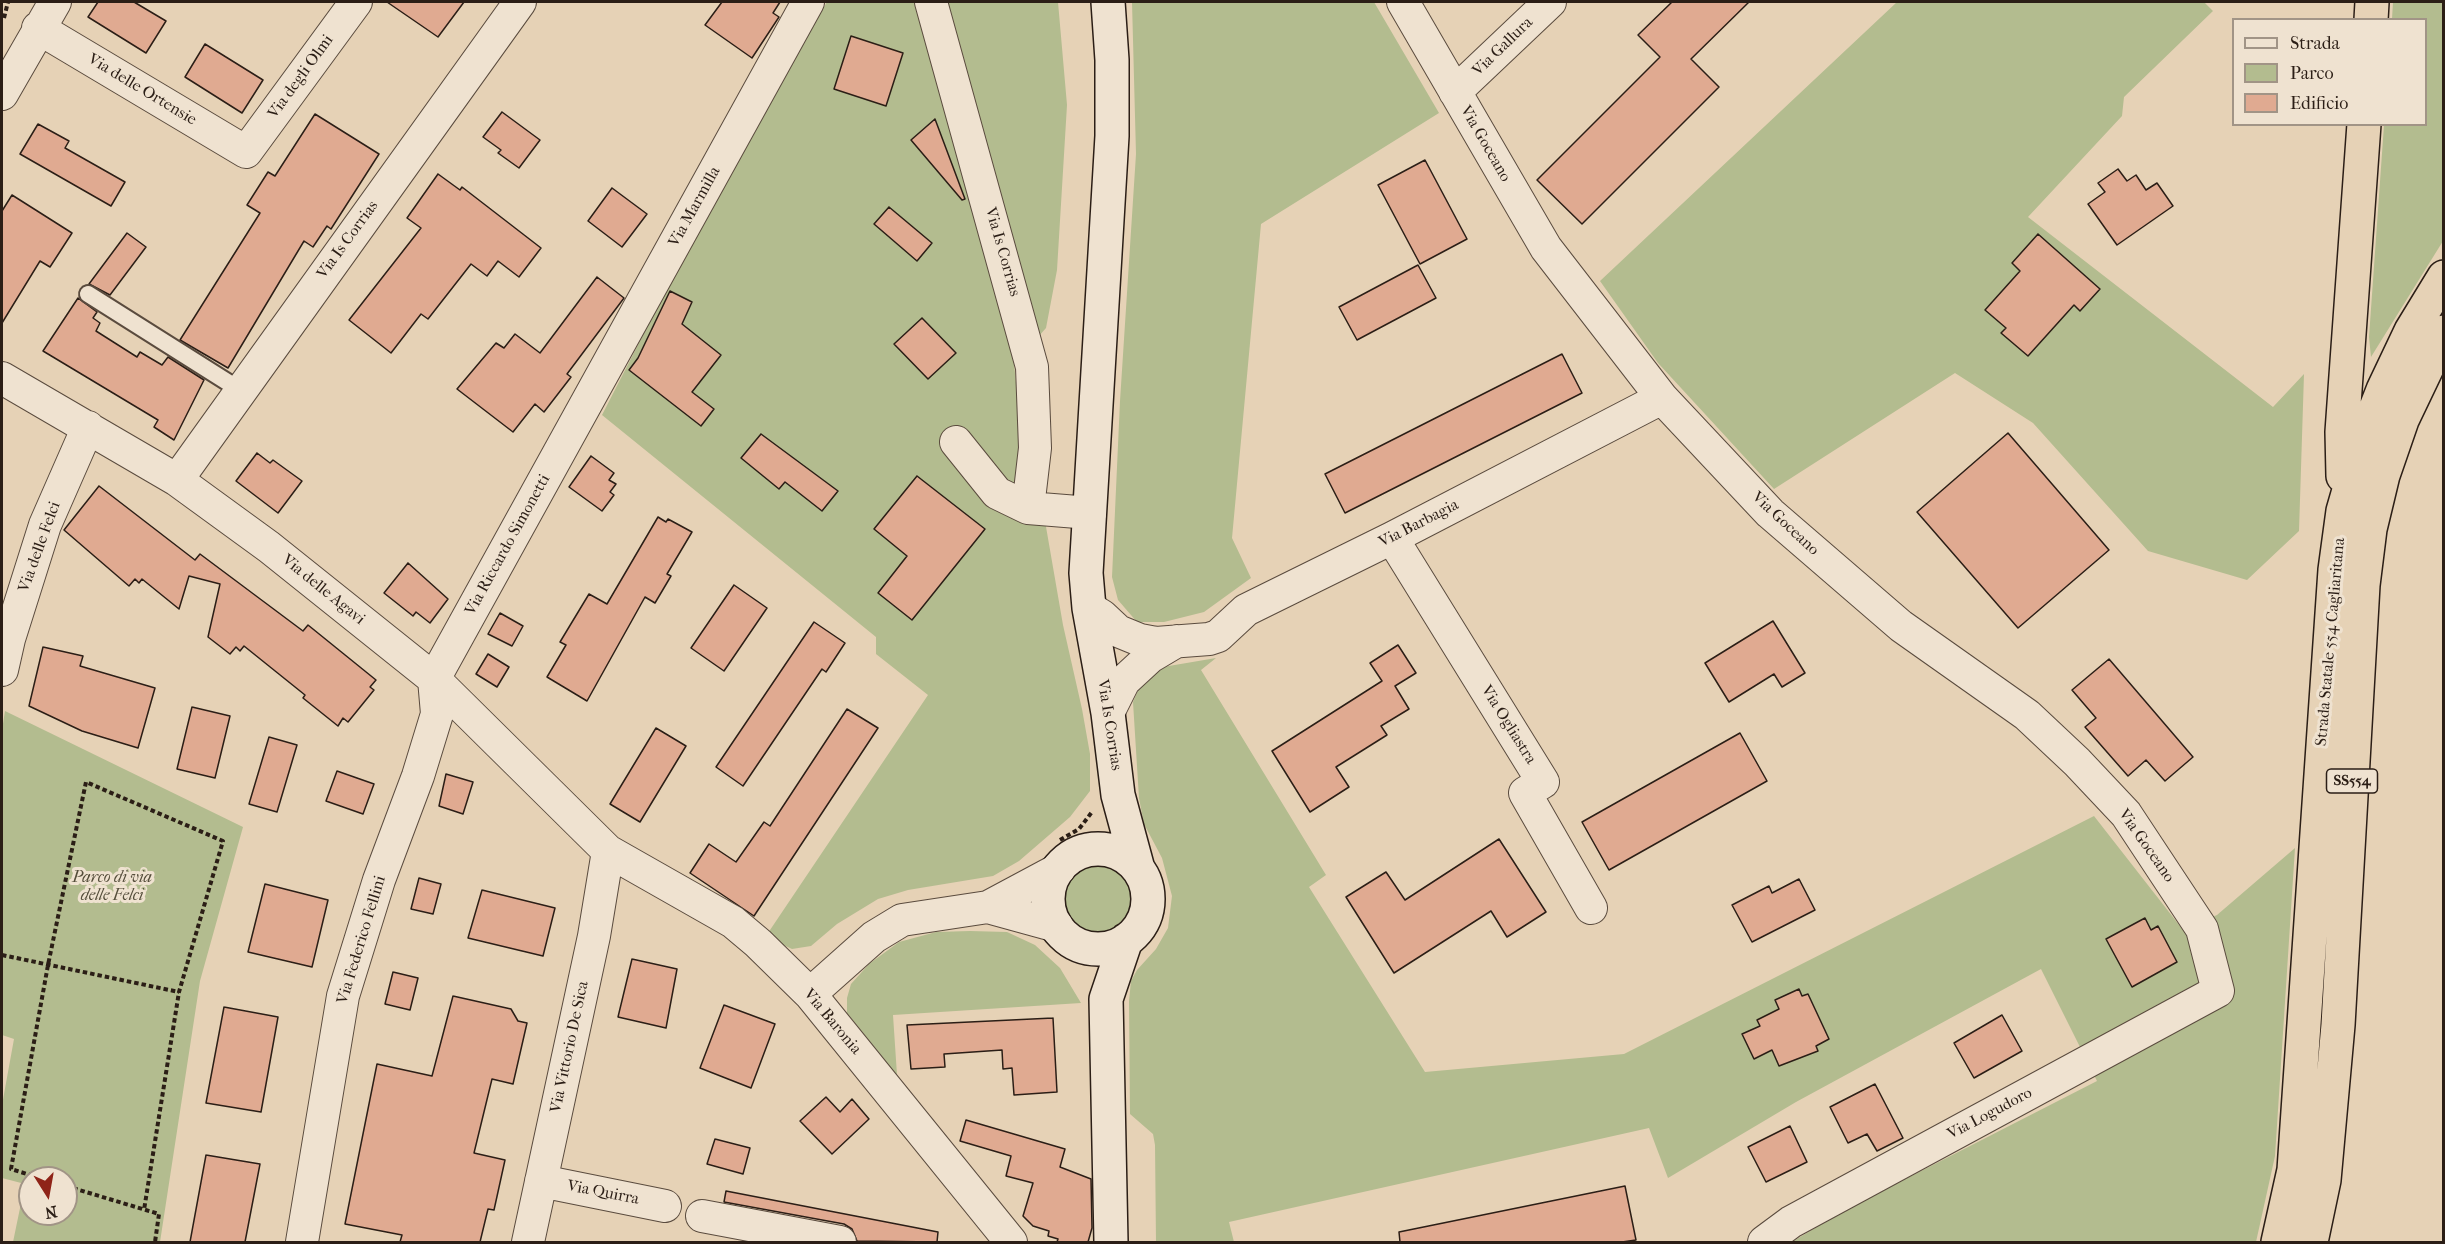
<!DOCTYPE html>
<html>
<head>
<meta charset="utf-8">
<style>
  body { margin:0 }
  #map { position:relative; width:2445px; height:1244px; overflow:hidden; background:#e6d2b6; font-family:"IM FELL French Canon",serif }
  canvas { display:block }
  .frame { position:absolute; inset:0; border:3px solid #2b1e16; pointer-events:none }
  .legend { position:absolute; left:2232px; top:18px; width:195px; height:108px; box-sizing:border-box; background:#efe2d0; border:2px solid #a19486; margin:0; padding:8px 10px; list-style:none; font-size:18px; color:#2b1e16 }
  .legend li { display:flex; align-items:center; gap:12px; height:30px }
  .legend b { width:30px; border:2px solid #a19486 }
  .north { position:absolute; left:18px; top:1166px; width:60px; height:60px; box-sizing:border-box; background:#efe2d0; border:2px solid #a19486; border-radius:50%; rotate:169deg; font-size:16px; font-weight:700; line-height:24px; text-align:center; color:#2b1e16 }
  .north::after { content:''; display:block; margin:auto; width:21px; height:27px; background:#8f2418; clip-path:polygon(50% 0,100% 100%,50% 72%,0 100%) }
</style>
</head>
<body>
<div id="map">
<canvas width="2445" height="1244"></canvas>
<div class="frame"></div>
<ul class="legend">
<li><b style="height:8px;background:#efe2d0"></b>Strada</li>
<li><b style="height:16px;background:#b3bc8f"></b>Parco</li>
<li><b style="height:16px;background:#e0aa91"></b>Edificio</li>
</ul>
<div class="north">N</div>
</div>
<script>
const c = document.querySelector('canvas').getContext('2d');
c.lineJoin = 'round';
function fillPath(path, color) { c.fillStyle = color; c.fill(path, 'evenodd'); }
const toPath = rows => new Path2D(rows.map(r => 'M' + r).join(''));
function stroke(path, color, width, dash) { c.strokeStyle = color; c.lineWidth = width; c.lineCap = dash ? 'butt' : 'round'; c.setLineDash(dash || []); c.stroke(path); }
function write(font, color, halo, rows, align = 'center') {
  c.font = font + ' "IM FELL French Canon",serif'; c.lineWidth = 6; c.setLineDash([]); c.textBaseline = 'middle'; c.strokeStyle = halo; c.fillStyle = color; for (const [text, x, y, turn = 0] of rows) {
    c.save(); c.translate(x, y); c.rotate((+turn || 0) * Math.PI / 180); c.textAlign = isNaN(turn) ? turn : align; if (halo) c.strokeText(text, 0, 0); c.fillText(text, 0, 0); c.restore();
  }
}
const green = toPath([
  [827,2,1058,2,1067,105,1057,270,1046,328,1014,364,1022,437,1045,521,1063,625,1082,709,1090,754,1090,791,1070,817,1019,861,993,876,908,890,878,899,837,924,811,946,792,949,777,942,768,933,928,695,876,654,876,637,602,415,757,113],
  [1132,2,1374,2,1439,113,1261,224,1232,538,1251,578,1204,612,1164,622,1137,622,1118,600,1112,577,1120,401,1136,154],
  [1897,2,2204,2,2213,11,2124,97,2122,116,2028,217,2273,407,2304,374,2299,531,2247,580,2148,551,2033,423,1955,373,1774,489,1658,363,1600,281],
  [2393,2,2443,2,2443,241,2371,357,2369,337,2384,125,2426,124,2426,20,2392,19],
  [1216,658,1201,670,1326,875,1309,887,1425,1072,1624,1054,2094,816,2183,930,2217,915,2295,848,2275,1156,2256,1242,1792,1242,1841,1212,2097,1081,2041,969,1796,1102,1668,1178,1649,1128,1229,1222,1234,1242,1156,1242,1155,1145,1153,1134,1130,1114,1129,1001,1131,981,1137,970,1156,949,1168,928,1172,896,1162,858,1144,824,1139,798,1133,702,1142,681,1163,667],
  [5,711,243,827,200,981,160,1242,13,1242,25,1184,2,1178,2,1105,14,1039,2,1035,2,730],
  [30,1178,66,1178,66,1214,30,1214],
  '1063 899a35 35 0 1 1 70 0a35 35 0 1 1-70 0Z',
  [970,931,1007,932,1035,945,1060,968,1081,1003,893,1015,897,1075,847,1013,847,998,851,984,869,964,899,942,936,932]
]);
const building = toPath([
  [98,2,134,2,166,21,146,53,88,17,98,2],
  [387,2,464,2,438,37,387,2],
  [722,2,780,2,773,13,779,17,752,58,705,25,722,2],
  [1672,2,1749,2,1691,59,1719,87,1582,224,1537,180,1660,57,1638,35,1672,2],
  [851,36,903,53,886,106,834,89,851,36],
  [205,44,263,80,242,113,185,77,205,44],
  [502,112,540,140,519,168,498,153,501,150,483,137,502,112],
  [315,114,379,154,331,229,327,226,313,247,304,241,228,368,180,340,260,213,247,205,268,172,275,176,315,114],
  [935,119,965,199,962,200,911,140,935,119],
  [38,124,69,141,65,148,125,182,111,206,20,154,38,124],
  [1425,160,1467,239,1420,264,1378,185,1425,160],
  [2118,169,2127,181,2136,175,2146,190,2157,183,2173,206,2117,245,2088,204,2105,192,2098,183,2118,169],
  [438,174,460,190,462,187,541,248,519,277,498,261,487,276,471,264,428,319,421,314,391,353,349,320,421,228,407,218,438,174],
  [612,188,647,214,622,247,588,221,612,188],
  [12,195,72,233,50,267,40,261,2,323,2,211,12,195],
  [889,207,932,243,917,261,874,224,889,207],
  [127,233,146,247,110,295,89,284,127,233],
  [2038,234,2100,289,2080,311,2074,305,2028,356,2001,333,2006,328,1985,310,2020,271,2012,263,2038,234],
  [1418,265,1436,298,1357,340,1339,307,1418,265],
  [597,277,624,298,567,374,571,377,544,412,535,404,513,432,457,389,496,343,504,348,515,334,540,353,597,277],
  [670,291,692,302,682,324,721,355,692,392,714,409,701,426,629,370,638,358,670,291],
  [78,298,97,312,93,318,100,323,96,331,137,357,140,352,162,365,168,357,204,380,174,440,154,427,158,420,43,351,78,298],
  [922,318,956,353,928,379,894,344,922,318],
  [1562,354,1582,393,1345,513,1325,474,1562,354],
  [2008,433,2109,550,2018,628,1917,512,2008,433],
  [761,434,838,491,822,511,785,482,779,489,741,458,761,434],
  [257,453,270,463,273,460,302,481,278,513,236,481,257,453],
  [591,456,614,473,609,480,616,484,610,492,614,495,602,511,569,487,591,456],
  [917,476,985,529,912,620,878,593,907,556,874,529,917,476],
  [99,486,195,560,200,554,303,631,308,625,376,680,370,687,374,690,348,722,343,718,338,726,303,698,305,695,244,646,240,651,236,647,230,654,208,637,220,584,189,576,179,609,142,579,139,583,135,579,129,586,64,530,99,486],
  [658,517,666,522,668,519,692,532,667,574,671,576,655,603,645,597,587,701,547,677,566,645,560,642,589,594,607,604,658,517],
  [408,563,448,599,430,623,416,612,413,616,384,593,408,563],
  [734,585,767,608,724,671,691,648,734,585],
  [500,613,523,626,512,646,488,634,500,613],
  [1773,621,1805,673,1782,687,1774,674,1729,702,1705,663,1773,621],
  [814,622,845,643,826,672,822,669,743,786,716,767,814,622],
  [1398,645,1416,673,1395,686,1409,709,1381,726,1387,735,1336,767,1349,787,1310,812,1272,751,1382,681,1370,663,1398,645],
  [43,647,83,656,80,666,155,688,138,748,82,731,29,706,43,647],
  [488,654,509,667,497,687,476,674,488,654],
  [2109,659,2193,757,2165,781,2146,760,2128,776,2085,727,2096,718,2072,690,2109,659],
  [192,707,230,716,215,778,177,769,192,707],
  [847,709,878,728,754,916,690,873,709,844,736,862,764,822,770,826,847,709],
  [656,728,686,746,640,822,610,804,656,728],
  [1740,733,1767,781,1609,870,1582,822,1740,733],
  [269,737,297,745,277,812,249,804,269,737],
  [337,771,374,784,363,814,326,801,337,771],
  [446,774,473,782,463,814,439,806,446,774],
  [1499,839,1546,912,1507,937,1491,911,1394,973,1346,897,1386,872,1405,900,1499,839],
  [419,878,441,884,433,914,411,909,419,878],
  [1799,879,1815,910,1752,942,1732,905,1769,886,1772,893,1799,879],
  [265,884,328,900,312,967,248,952,265,884],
  [482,890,555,908,543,956,468,938,482,890],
  [2145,918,2151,930,2158,926,2177,962,2132,987,2106,939,2145,918],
  [632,959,677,969,666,1028,618,1017,632,959],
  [393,972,418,978,410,1010,385,1004,393,972],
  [1799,989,1802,996,1808,994,1829,1039,1816,1046,1818,1051,1779,1066,1772,1050,1754,1059,1742,1034,1760,1026,1757,1020,1779,1009,1775,1000,1799,989],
  [453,996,511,1009,518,1021,527,1023,513,1084,492,1079,474,1153,505,1160,494,1210,488,1209,480,1242,400,1242,402,1235,345,1224,377,1064,432,1076,453,996],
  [724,1005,775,1024,751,1088,700,1068,724,1005],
  [224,1007,278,1017,261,1112,206,1103,224,1007],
  [2002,1015,2022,1051,1974,1078,1954,1043,2002,1015],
  [1053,1018,1057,1092,1014,1095,1012,1068,1003,1069,1002,1050,944,1054,945,1067,911,1069,907,1025,1053,1018],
  [1875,1084,1903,1138,1877,1151,1867,1134,1848,1143,1830,1107,1875,1084],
  [826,1097,840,1112,852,1099,869,1119,832,1154,800,1121,826,1097],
  [966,1120,1065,1149,1060,1167,1091,1179,1092,1228,1088,1242,1057,1242,1058,1239,1048,1236,1049,1231,1033,1226,1023,1216,1033,1183,1006,1176,1011,1156,960,1141,966,1120],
  [1790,1126,1807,1162,1766,1182,1748,1147,1790,1126],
  [715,1139,750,1148,743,1174,707,1164,715,1139],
  [206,1155,260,1164,245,1242,190,1242,206,1155],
  [1625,1186,1636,1240,1622,1242,1400,1242,1399,1232,1625,1186],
  [726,1191,938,1232,937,1242,857,1241,852,1229,844,1224,724,1202,726,1191]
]);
const path = toPath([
  [4,18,8,2],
  [1060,840,1079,829,1092,812],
  [2,955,179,992],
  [40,1178,11,1169,48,965,86,782,223,841,179,992,144,1210],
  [66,1186,159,1214,155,1242]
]);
const lane = toPath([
  [88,294,240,390]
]);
const street = toPath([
  [931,2,1032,367,1035,448,1028,508],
  [1403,2,1546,248,1662,398,1770,513,1901,626,2027,715,2077,762,2126,814,2202,929,2218,991,1791,1222,1764,1242],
  [38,28,246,152,356,2],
  [1455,92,1550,2],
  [2,94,55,2],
  [2,378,177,480,269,547,434,679,608,851,733,922,758,943,810,994,1011,1242],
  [956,442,997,493,1028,508,1090,513],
  [177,480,520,2],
  [1392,538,1543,782,1525,793,1591,908],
  [1089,608,1102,616,1118,631,1140,640,1156,643,1209,639,1218,636,1246,610,1392,538,1662,398],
  [2,670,9,639,45,525,88,427],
  [1108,713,1124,681,1150,657,1177,641],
  [988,907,1059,869],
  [810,994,874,937,902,920,988,907,1057,926],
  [541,1181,665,1206],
  [702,1216,840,1242],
  [302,1242,343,996,379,880,418,776,437,714,434,679,808,2],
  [528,1242,594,936,608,851]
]);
const secondary = toPath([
  [1108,2,1112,60,1112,136,1086,573,1089,608,1108,713,1118,795,1138,869],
  '1048 899a50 50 0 1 1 100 0a50 50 0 1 1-100 0Z',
  [1111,1242,1106,999,1126,940]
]);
const highway = toPath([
  [2371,20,2372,2],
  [2343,476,2342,432,2364,124],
  [2278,1242,2294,1170,2335,570,2343,511,2364,438,2383,390,2411,331,2444,277],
  [2311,1242,2324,1180,2338,1025,2363,585,2370,529,2383,475,2402,420,2444,332]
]);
const shields = [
  [2352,781,51]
];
const shieldNames = [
  ["SS554",2352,781]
];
const streetNames = [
  ["Via Gallura",1503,47,-44],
  ["Via degli Olmi",301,77,-54],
  ["Via delle Ortensie",142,90,31],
  ["Via Goceano",1485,144,60],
  ["Via Marmilla",695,207,-61],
  ["Via Is Corrias",348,240,-54],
  ["Via Is Corrias",1002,252,74],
  ["Via Barbagia",1419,524,-27],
  ["Via Goceano",1785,524,43],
  ["Via Riccardo Simonetti",508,545,-61],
  ["Via delle Felci",40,547,-70],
  ["Via delle Agavi",323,590,39],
  ["Strada Statale 554 Cagliaritana",2331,642,-85],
  ["Via Is Corrias",1109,725,81],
  ["Via Ogliastra",1508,725,58],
  ["Via Goceano",2146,846,55],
  ["Via Federico Fellini",362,940,-73],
  ["Via Baronia",832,1022,50],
  ["Via Vittorio De Sica",570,1047,-78],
  ["Via Logudoro",1990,1114,-28],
  ["Via Quirra",603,1193,11]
];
const parkNames = [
  ["Parco di via",112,878],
  ["delle Felci",112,896]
];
fillPath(green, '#b3bc8f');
fillPath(building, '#e0aa91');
stroke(building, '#2b1e16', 1.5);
stroke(lane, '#5a4b3e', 20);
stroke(street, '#5a4b3e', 34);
stroke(secondary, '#2b1e16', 36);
stroke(highway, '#2b1e16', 36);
stroke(path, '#2b1e16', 4, [4.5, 3]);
stroke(lane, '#efe2d0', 16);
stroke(street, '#efe2d0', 32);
stroke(secondary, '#efe2d0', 33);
stroke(highway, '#e6d2b6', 33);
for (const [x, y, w] of shields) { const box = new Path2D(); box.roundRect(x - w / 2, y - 12, w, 24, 4.5); c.fillStyle = '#efe2d0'; c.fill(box); stroke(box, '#2b1e16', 1.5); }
write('bold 15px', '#2b1e16', null, shieldNames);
write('16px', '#2b1e16', '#efe2d0', streetNames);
write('italic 16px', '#544d3a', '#efe2d0', parkNames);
</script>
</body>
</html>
